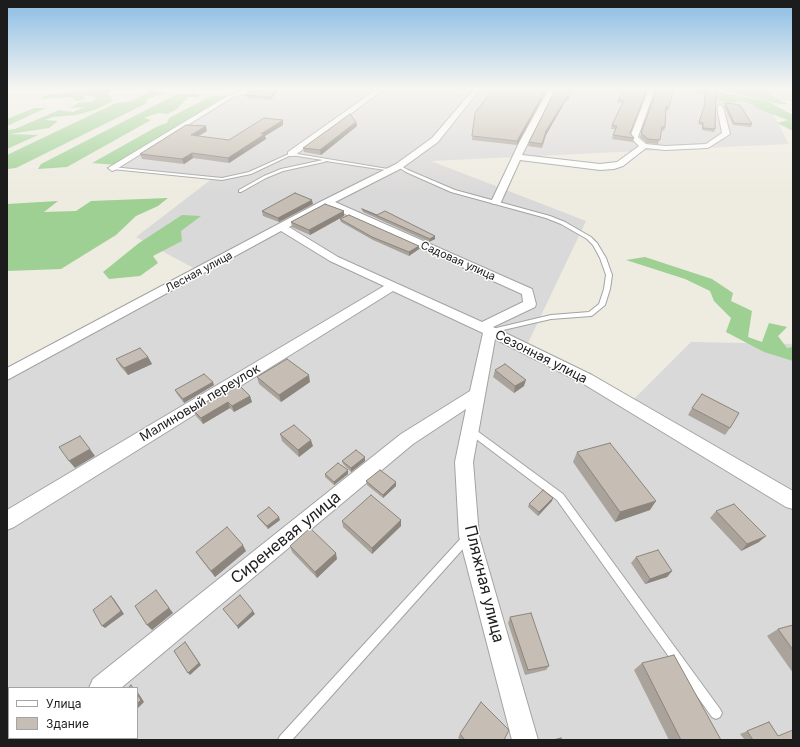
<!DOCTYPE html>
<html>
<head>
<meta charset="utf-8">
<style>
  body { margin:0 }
  #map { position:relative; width:800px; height:747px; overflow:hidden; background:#eeebe0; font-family:Inter,sans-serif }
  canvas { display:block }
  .frame { position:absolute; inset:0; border:8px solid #1c1c1c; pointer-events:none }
  .legend { position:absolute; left:8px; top:687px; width:130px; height:52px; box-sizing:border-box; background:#fff; border:1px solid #a4a4a4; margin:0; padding:5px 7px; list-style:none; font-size:12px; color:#1c1c1c }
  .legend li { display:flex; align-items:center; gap:8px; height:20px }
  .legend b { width:20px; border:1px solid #a4a4a4 }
</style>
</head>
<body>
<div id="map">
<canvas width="800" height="747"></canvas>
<div class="frame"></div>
<ul class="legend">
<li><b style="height:5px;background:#fff"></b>Улица</li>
<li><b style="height:11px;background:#c6beb4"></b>Здание</li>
</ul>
</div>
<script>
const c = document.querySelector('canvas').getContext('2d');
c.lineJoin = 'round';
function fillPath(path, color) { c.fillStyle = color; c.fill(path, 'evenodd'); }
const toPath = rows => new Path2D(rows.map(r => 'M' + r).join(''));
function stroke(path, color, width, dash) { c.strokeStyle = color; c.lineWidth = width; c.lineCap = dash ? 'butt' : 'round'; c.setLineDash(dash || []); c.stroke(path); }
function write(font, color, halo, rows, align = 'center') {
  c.font = font + ' Inter,sans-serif'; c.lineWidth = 3; c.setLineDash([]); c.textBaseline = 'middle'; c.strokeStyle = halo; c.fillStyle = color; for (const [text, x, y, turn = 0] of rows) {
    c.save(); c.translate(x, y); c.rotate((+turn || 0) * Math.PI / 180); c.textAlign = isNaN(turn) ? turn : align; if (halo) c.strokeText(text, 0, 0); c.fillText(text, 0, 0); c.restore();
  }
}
const residential = toPath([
  [257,89,419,89,473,93,474,89,694,89,771,110,789,144,431,161,586,221,528,343,629,404,691,342,793,344,793,740,7,740,7,380,201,272,136,237,213,178,105,168,242,90],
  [9,688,137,688,137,738,9,738],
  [734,89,793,89,793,102,780,100]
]);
const forest = toPath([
  [116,89,108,92,113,101,97,109,77,115,53,117,45,120,58,121,49,128,10,134,38,135,7,149,7,130,15,129,59,110,73,112,85,107,70,108,78,103,93,101,96,97,85,95,83,100,77,101,71,97,40,99,43,96,78,90],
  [685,89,710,89,723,93,767,101,793,115,793,131,777,123,788,120,756,108,753,105,739,101,733,103,726,102],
  [717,89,767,89,769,94,787,104,780,104],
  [151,91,166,93,147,99,147,103,16,168,7,169,7,155,116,103,130,101],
  [177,94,198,94,200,97,188,97,176,110,167,114,158,113,144,118,151,120,67,167,38,169,41,164],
  [211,96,231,96,116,165,92,163,158,126,167,123,169,118],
  [34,108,46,108,7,126,7,119],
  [168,198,158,206,136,216,116,235,61,269,7,271,7,204,58,201,44,212,76,211,91,201],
  [182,215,201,216,181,231,182,241,153,256,158,263,140,276,109,279,103,272,139,243],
  [645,257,712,279,733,293,731,301,752,311,748,337,762,342,769,323,787,327,778,336,787,348,793,347,793,361,764,352,726,332,731,318,714,301,710,291,685,279,626,260]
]);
const lane = toPath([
  [291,153,394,170,392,171,326,161,324,162,283,171,266,178,241,192,239,192,239,190,264,176,281,169,323,160,291,155,251,174,222,180,112,169,110,168,112,167,222,178,249,172,291,153],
  [399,165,408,170,455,190,550,216,565,222,591,237,597,243,606,258,612,275,610,289,605,305,593,315,591,316,551,319,490,333,488,332,487,331,488,330,551,315,589,312,599,304,604,289,606,275,600,258,593,245,587,239,561,224,546,218,451,192,406,172,398,167,398,165,399,165],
  [470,427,473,428,563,494,720,709,722,713,720,717,716,719,712,717,557,500,467,432,466,430,467,428,470,427],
  [467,534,470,535,472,538,470,541,292,740,278,740,280,736,464,535,467,534]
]);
const street = toPath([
  [247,89,273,89,270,91,248,93,233,97,115,170,112,171,108,168,229,95,247,89],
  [377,89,384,89,294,156,288,156,288,152,377,89],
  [474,89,480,89,438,142,402,168,335,202,532,289,536,304,535,307,493,327,592,375,793,491,793,509,786,507,582,383,495,339,473,462,479,536,538,740,512,740,459,536,455,462,466,409,413,444,121,688,89,688,93,679,401,434,470,391,483,333,393,291,14,527,7,530,7,510,384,286,330,261,281,231,7,380,7,368,320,202,396,164,432,138,474,89],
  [327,206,522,294,523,302,482,322,338,257,289,227,327,206],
  [549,89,555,89,522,155,600,164,617,162,639,146,630,137,649,89,655,89,638,137,646,144,665,146,706,144,722,133,717,107,720,105,723,107,730,134,708,148,665,150,646,148,623,166,614,169,600,170,520,160,501,202,499,204,493,204,491,202,520,141,549,89],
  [25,738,54,738,53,740,25,740,25,738]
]);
const wall = toPath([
  [493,89,547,89,517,145,472,140,475,113],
  [572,89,568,101,566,100,546,135,542,148,528,146,529,142],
  [579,89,640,89,630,133,634,138,633,142,612,139,615,129,611,129,612,125,622,103,617,103,621,93],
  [706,89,715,129,714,132,702,130,702,125,698,124,704,109,705,91],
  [270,90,271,100,247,98,246,95],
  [674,90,668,111,666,110,665,127,664,131,662,130,658,144,647,143,640,137,656,91,661,92],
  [725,103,752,124,751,127,733,125,724,106],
  [283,120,283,125,265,136,266,139,229,163,193,158,184,164,142,159,140,154,207,131,198,136,229,140],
  [356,122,357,126,321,155,304,152,303,148],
  [313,204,279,222,263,216,262,211],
  [362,209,377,215,435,236,435,239,429,242,363,212],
  [344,216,310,235,292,227,291,222],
  [340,219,419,249,409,256,373,240,341,222],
  [148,357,152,364,128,375,120,366,116,359],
  [495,370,524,386,514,393,493,377],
  [257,377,310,382,281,402,259,384],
  [214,385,184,403,177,394,175,390],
  [250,396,252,402,234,412,230,408,203,424,196,416,193,410],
  [692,408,730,428,725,435,688,415],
  [280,434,313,446,299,457,282,441],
  [577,452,650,510,615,522,573,462],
  [342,461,365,461,351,472,343,464],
  [348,470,348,474,334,485,325,477,325,474],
  [366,481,396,486,383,498,367,485],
  [552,501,538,516,528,507,529,504],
  [716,511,759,542,741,551,710,518],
  [257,516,280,520,268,529,259,519],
  [401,520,401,526,372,554,343,527,342,521],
  [290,546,337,559,317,578,292,552],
  [246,551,215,577,200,558,196,552],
  [636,557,672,571,667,577,645,584,631,563],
  [510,617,549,666,546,670,525,675,508,623],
  [793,625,793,673,767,636,778,629],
  [642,663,721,740,669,740,634,670],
  [769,722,778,736,793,740,745,740,740,734],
  [460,734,504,740,461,740,458,738]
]);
const shadedWall = toPath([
  [276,89,278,89,271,100,271,97],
  [546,89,547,89,517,145,517,141],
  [567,97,566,100,546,135,542,148,546,131],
  [283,120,283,125,265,136,266,139,229,163,228,158,261,134],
  [356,122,357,126,321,155,320,150],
  [206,126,207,131,192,140,191,135],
  [192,153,193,158,184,164,182,159],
  [312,200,313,204,279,222,278,218],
  [344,211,344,216,310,235,309,230],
  [435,236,435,239,429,242,430,239],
  [419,246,419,249,409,256,409,252],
  [148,357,152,364,128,375,124,368],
  [309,375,310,382,281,402,279,395],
  [526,380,524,386,514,393,515,386],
  [213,382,214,385,184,403,183,399],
  [250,396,252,402,234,412,232,406],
  [228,402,230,408,203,424,201,418],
  [311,440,313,446,299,457,298,450],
  [90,449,95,456,75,468,69,461],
  [365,457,365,461,351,472,351,468],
  [348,470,348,474,334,485,334,482],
  [396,482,396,486,383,498,383,495],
  [553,498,552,501,538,516,539,512],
  [656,501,650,510,615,522,620,512],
  [279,517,280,520,268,529,267,526],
  [401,520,401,526,372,554,372,548],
  [766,536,759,542,741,551,747,544],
  [243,545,246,551,215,577,211,571],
  [336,553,337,559,317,578,315,572],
  [672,571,667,577,645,584,650,579],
  [156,590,173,613,152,630,147,625],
  [111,596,114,599,124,614,105,628,102,626],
  [253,611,255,614,238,629,237,626],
  [185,642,201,665,190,675,188,673],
  [137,691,144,702,137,709]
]);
const building = toPath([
  [270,89,276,89,271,97,246,95,252,91,270,90,270,89],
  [493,89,546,89,517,141,472,136,475,113,493,89],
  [556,89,572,89,569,97,567,97,546,131,542,144,529,142,556,89],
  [611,89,640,89,647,90,630,133,634,138,613,135,617,126,612,125,624,100,618,100,623,90,611,89],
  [662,89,674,90,669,107,666,107,665,127,662,127,660,140,648,139,641,133,656,91,661,92,662,89],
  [706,89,716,90,715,129,703,128,703,123,699,122,704,107,706,89],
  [725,103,740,105,752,124,734,123,725,103],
  [350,114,356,122,320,150,303,148,350,114],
  [264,118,283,120,261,134,265,134,228,158,192,153,182,159,140,154,186,125,206,126,191,135,229,140,264,118],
  [295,193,312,200,278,218,262,211,295,193],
  [325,204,344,211,309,230,291,222,325,204],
  [362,209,377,215,385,211,435,236,430,239,362,209],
  [349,215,419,246,409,252,372,237,340,219,349,215],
  [140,348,148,357,124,368,116,359,140,348],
  [287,359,309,375,279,395,257,377,287,359],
  [505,364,526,380,515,386,495,370,505,364],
  [204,374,213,382,183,399,175,390,204,374],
  [237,383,250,396,232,406,228,402,201,418,193,410,237,383],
  [702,394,739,413,730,428,692,408,702,394],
  [294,425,311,440,298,450,280,434,294,425],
  [80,436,90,449,69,461,59,447,80,436],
  [610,443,656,501,620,512,577,452,610,443],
  [356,450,365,457,351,468,342,461,356,450],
  [338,463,348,470,334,482,325,474,338,463],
  [380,470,396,482,383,495,366,481,380,470],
  [543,490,553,498,539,512,529,504,543,490],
  [371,495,401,520,372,548,342,521,371,495],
  [734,504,766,536,747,544,716,511,734,504],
  [269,507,279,517,267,526,257,516,269,507],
  [227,527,243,545,211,571,196,552,227,527],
  [310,528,336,553,315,572,290,546,310,528],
  [658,550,672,571,650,579,636,557,658,550],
  [156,590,169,608,147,625,135,606,156,590],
  [240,595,253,611,237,626,223,609,240,595],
  [111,596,121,611,102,626,93,610,111,596],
  [531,613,549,666,528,670,510,617,531,613],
  [793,625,793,650,778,629,793,625],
  [185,642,199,663,188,673,174,651,185,642],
  [674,655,721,740,681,740,642,663,674,655],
  [131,685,133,688,128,688,131,685],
  [137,694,141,700,137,704,137,694],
  [481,702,509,730,504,740,465,740,460,734,481,702],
  [769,722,778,736,793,730,793,740,753,740,747,731,769,722],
  [561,738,562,740,553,740,561,738]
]);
const farStreetnames = [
  ["Садовая улица",458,261,24],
  ["Лесная улица",199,272,-28]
];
const streetNames = [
  ["Сезонная улица",541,357,27],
  ["Малиновый переулок",200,403,-31]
];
const nearStreetnames = [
  ["Сиреневая улица",286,538,-39],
  ["Пляжная улица",484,584,76]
];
fillPath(residential, '#dad9d9');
fillPath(forest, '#9dd092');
stroke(lane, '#a3a3a3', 2);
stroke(street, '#a3a3a3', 2);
fillPath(lane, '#fff');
fillPath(street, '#fff');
fillPath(wall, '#aaa39b');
fillPath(shadedWall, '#8b857e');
fillPath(building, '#c6beb4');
stroke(building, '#8b857e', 1);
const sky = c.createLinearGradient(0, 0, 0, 193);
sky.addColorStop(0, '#8abce4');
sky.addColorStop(0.46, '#f7f6f1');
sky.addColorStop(1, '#f7f6f100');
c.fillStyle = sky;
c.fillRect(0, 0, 800, 193);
write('11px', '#1c1c1c', '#fff', farStreetnames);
write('13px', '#1c1c1c', '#fff', streetNames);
write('16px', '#1c1c1c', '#fff', nearStreetnames);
</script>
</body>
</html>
